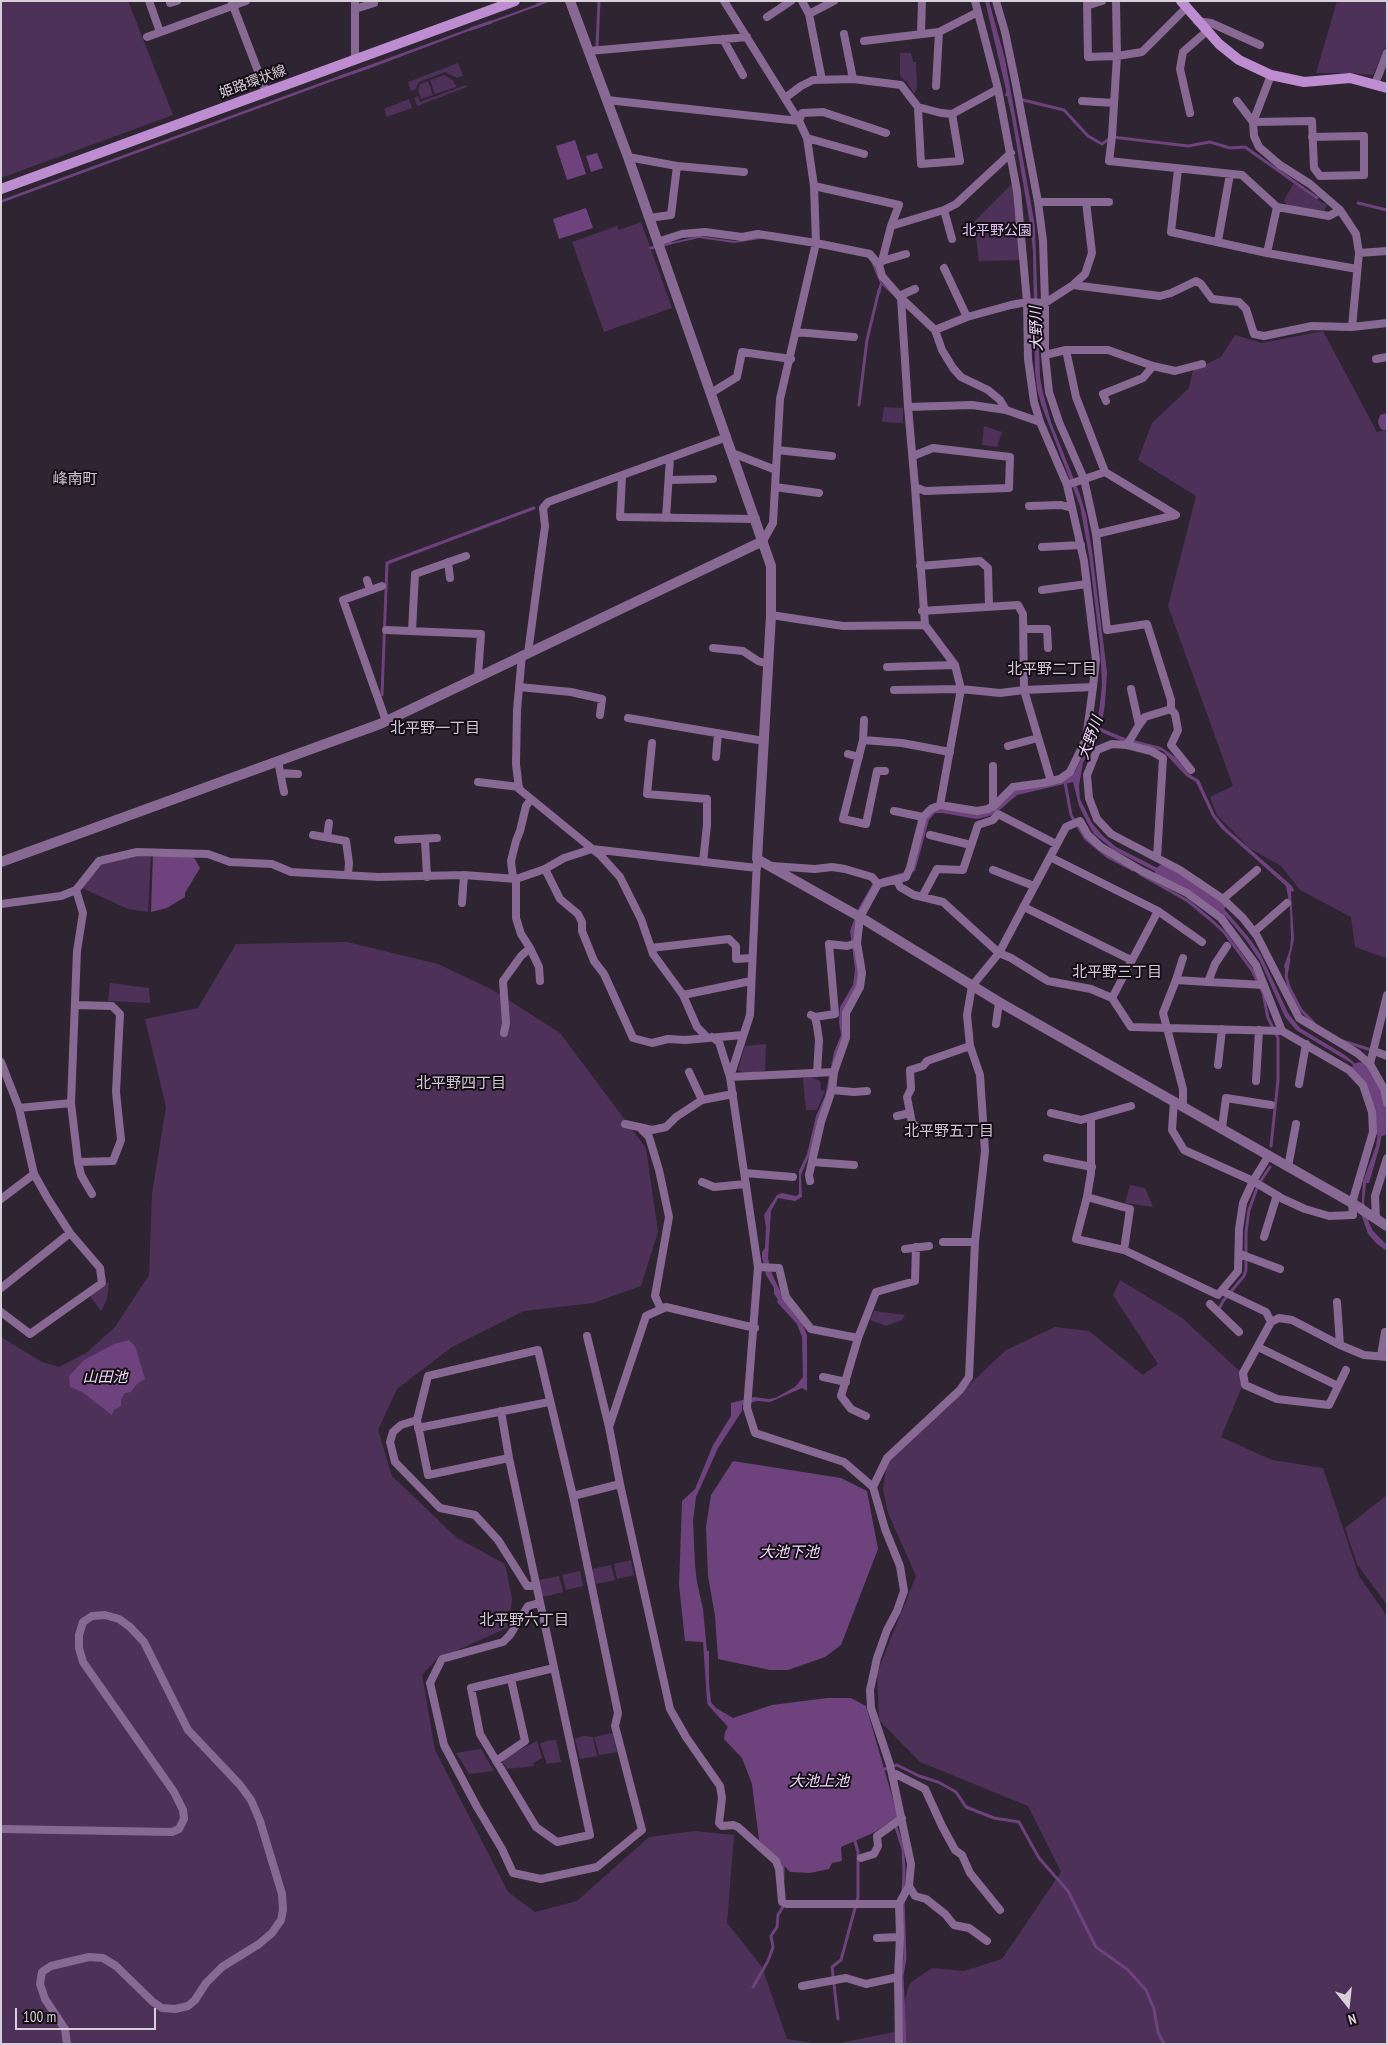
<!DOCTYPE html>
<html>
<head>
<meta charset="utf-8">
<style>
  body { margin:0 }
  #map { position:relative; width:1388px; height:2045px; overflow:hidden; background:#2e2432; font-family:"PT Sans Narrow",sans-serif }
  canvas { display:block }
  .frame { position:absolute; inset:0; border:2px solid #d7d0d9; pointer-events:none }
  .north { position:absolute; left:1323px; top:1980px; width:50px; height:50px; -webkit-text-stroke:4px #140f15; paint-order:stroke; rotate:164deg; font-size:14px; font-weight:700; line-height:20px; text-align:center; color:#d7d0d9 }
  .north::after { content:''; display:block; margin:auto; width:18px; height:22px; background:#d7d0d9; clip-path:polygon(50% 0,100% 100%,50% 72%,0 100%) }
  .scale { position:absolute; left:15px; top:2008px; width:141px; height:22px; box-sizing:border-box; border:2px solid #d7d0d9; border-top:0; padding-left:6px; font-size:15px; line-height:18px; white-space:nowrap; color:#d7d0d9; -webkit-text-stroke:4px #140f15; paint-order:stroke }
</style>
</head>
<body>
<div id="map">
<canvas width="1388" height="2045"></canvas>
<div class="frame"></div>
<div class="north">N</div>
<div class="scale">100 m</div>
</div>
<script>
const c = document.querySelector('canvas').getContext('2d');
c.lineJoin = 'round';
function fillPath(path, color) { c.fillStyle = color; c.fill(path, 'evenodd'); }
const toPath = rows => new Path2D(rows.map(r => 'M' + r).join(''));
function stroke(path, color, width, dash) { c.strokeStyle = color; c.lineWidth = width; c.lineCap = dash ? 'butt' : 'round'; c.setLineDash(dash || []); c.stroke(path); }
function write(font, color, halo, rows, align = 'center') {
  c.font = font + ' "PT Sans Narrow","Noto Sans JP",sans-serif'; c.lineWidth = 4; c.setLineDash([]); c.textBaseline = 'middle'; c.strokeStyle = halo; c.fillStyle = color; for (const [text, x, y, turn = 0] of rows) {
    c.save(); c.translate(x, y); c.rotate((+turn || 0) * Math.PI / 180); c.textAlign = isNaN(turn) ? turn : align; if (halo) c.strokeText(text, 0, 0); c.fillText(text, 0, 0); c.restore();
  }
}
const green = toPath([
  [1,1,128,1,173,115,1,178],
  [1337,1,1387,1,1387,44,1373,75,1350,73,1316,73],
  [900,53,911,53,913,62,916,62,917,88,914,94,907,82,900,76],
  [458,63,463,76,457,78,445,72,419,82,415,90,411,91,408,82],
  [444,75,453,80,456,87,435,94,430,80],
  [428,81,433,95,421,99,418,90,420,84],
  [466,85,467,87,417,106,414,98,418,96,420,102],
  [409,99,412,108,387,117,384,109],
  [1013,183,1022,260,979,261,974,222],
  [1294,183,1314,198,1327,205,1324,211,1287,205,1284,200],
  [641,222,672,308,604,332,572,242,617,226,619,230],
  [1323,331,1377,432,1387,430,1386,958,1355,947,1351,917,1300,890,1281,866,1249,848,1217,815,1210,797,1233,786,1168,606,1196,496,1138,460,1152,423,1189,388,1193,370,1221,357,1235,335,1262,343],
  [884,407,903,408,903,423,882,422],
  [984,426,1002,432,997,447,982,445],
  [151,854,148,912,128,909,82,888,103,861,138,855],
  [347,942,438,964,493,990,560,1033,646,1148,658,1232,641,1286,593,1303,524,1311,452,1347,397,1389,378,1430,392,1476,457,1538,505,1564,512,1599,509,1627,436,1660,422,1675,435,1750,508,1892,535,1912,577,1901,649,1837,695,1831,734,1835,727,1923,762,1967,787,2039,819,2044,1,2044,1,1337,42,1362,59,1367,86,1353,115,1327,149,1275,152,1194,166,1107,145,1019,198,1008,236,944],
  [110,983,149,988,150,1003,108,1001],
  [766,1044,765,1071,745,1073,738,1070,745,1046],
  [812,1077,820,1081,821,1090,825,1091,817,1110,806,1110,803,1078],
  [1130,1185,1145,1188,1153,1207,1125,1203],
  [1120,1280,1181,1317,1246,1377,1221,1437,1272,1460,1323,1468,1359,1576,1387,1616,1387,2044,835,2044,894,2032,910,1983,932,1968,964,1971,1002,1959,1061,1872,1028,1806,920,1762,879,1720,877,1673,916,1576,888,1513,883,1489,887,1462,1006,1350,1055,1327,1089,1331,1143,1375,1158,1364,1113,1295],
  [109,1282,107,1299,101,1311,90,1296],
  [874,1311,905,1315,902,1320,886,1326,870,1320],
  [1387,1495,1387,1605,1357,1564,1345,1528],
  [631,1560,634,1575,617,1579,614,1564],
  [611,1565,615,1580,596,1584,592,1569],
  [580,1571,583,1586,566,1590,562,1575],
  [559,1576,563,1592,543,1597,539,1580],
  [612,1733,617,1752,599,1755,594,1737],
  [583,1736,593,1737,597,1756,580,1759,575,1739],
  [556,1740,561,1762,547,1764,540,1744,546,1741],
  [537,1741,542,1758,533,1763,534,1766,507,1769,503,1763,505,1757],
  [481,1749,494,1771,469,1774,456,1753]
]);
const water = toPath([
  [985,1,989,1,1005,59,1035,226,1040,377,1043,393,1051,422,1079,492,1086,514,1092,551,1107,672,1105,704,1101,728,1122,737,1161,747,1175,757,1189,774,1199,780,1215,815,1227,829,1292,886,1294,891,1291,892,1294,940,1286,974,1284,966,1290,949,1291,938,1290,908,1286,886,1221,828,1212,816,1196,782,1186,776,1163,751,1126,743,1099,731,1083,763,1079,785,1080,799,1092,823,1103,836,1116,847,1201,890,1225,910,1250,939,1261,955,1288,1013,1300,1028,1345,1055,1367,1074,1381,1105,1383,1126,1380,1145,1374,1166,1369,1183,1366,1183,1364,1202,1369,1223,1373,1231,1387,1245,1387,1251,1377,1244,1368,1234,1361,1214,1363,1181,1376,1146,1380,1118,1377,1106,1367,1082,1351,1063,1296,1030,1285,1017,1260,961,1246,940,1229,920,1207,900,1193,891,1114,850,1105,843,1094,834,1087,822,1079,806,1073,782,1017,795,995,814,982,818,976,819,943,813,935,813,929,820,915,871,880,882,861,911,860,975,825,1106,817,1122,811,1152,801,1175,802,1197,795,1201,778,1198,771,1211,768,1258,772,1274,784,1299,803,1325,807,1335,807,1391,802,1388,770,1402,757,1401,742,1405,742,1411,718,1448,696,1497,693,1521,695,1565,697,1582,703,1609,707,1651,709,1651,709,1684,711,1702,716,1708,733,1718,772,1705,827,1698,851,1698,866,1706,898,1817,873,1833,841,1847,842,1861,832,1863,829,1869,810,1873,790,1872,759,1840,752,1784,742,1758,724,1739,725,1732,728,1727,708,1705,707,1701,703,1642,685,1641,679,1585,682,1501,695,1489,713,1445,731,1416,731,1403,754,1397,769,1399,775,1398,795,1387,803,1377,802,1337,797,1324,777,1302,778,1300,774,1294,774,1288,766,1275,762,1257,762,1252,765,1248,766,1227,764,1215,777,1195,782,1193,796,1196,799,1194,799,1171,807,1154,816,1116,825,1096,834,1052,841,1035,839,1022,840,1007,853,985,855,969,850,931,857,911,873,883,880,879,905,872,928,814,937,809,986,813,1014,790,1061,781,1075,772,1091,738,1098,720,1102,685,1100,645,1089,555,1080,506,1041,404,1037,389,1035,371,1033,252,1030,224,1012,118,1007,96,1005,96,1006,90],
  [540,3,541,5,489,24,488,22],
  [473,27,474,29,368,69,367,66],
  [339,76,344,77,1,203,1,200],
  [575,140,586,174,567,180,556,146],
  [597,153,603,168,591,172,586,156],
  [586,208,593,228,559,239,553,219],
  [699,236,735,241,767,237,867,255,873,261,882,283,933,330,958,376,989,393,957,377,944,361,931,331,882,285,880,294,877,293,880,283,871,262,866,256,767,238,734,243,699,238,668,245,668,243],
  [1387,413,1387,430,1383,430,1380,428,1378,422,1380,415],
  [153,854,192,854,200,868,185,893,185,897,167,908,151,912],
  [129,1340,135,1346,145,1379,137,1384,131,1392,125,1393,121,1400,121,1406,114,1410,112,1415,82,1392,70,1387,69,1376,84,1360,114,1344],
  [733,1461,841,1478,867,1491,878,1549,841,1645,825,1657,788,1670,770,1670,718,1659,715,1616,708,1576,706,1527,711,1495]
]);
const stream = toPath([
  [537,5,547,1],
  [471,29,491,22],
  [597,47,599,1],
  [340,77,369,67],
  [1023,100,1064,110,1088,136,1102,144,1112,137,1188,146,1210,142,1230,148,1245,147,1317,198],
  [1358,203,1387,210],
  [651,248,671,243],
  [859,405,867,340,879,290],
  [382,695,387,563,534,508],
  [1065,782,1071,815,1085,838,1108,857,1133,870],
  [1140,874,1188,901,1211,920,1224,932,1252,970,1263,993,1268,1018,1278,1038,1278,1080,1271,1146],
  [1289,959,1286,976,1289,987,1301,1010,1314,1023],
  [1343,1041,1371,1050],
  [1260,1182,1270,1167],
  [1220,1307,1223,1301,1244,1276,1246,1270,1246,1232,1249,1210,1257,1188],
  [885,1769,897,1765,919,1776,938,1782,956,1792,966,1807,994,1818,1019,1822,1039,1858,1068,1891,1096,1947,1128,1970,1146,1990,1154,2009,1158,2032,1164,2044],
  [895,1824,903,1849,904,1873,903,1891],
  [783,1864,783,1879],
  [903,1900,905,1958,902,1976,905,2044],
  [753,1987,768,1961,773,1947,771,1936,777,1927,778,1915,784,1905],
  [838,2019,832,1967,841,1960,858,1897,858,1852,855,1841]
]);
const river = toPath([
  [1164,873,1195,886,1217,904],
  [1360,1071,1366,1077,1382,1118,1381,1127]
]);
const minor = toPath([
  [149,1,160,32],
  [724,1,799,121,807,138,814,186,816,243,780,399,773,523,763,541],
  [802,1,809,14,821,75],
  [996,1,1005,32,1015,80,1038,202,1043,241,1045,303,1045,355,1049,392,1059,422,1084,479,1096,534,1107,630,1147,624,1171,700,1171,709,1175,714,1178,730,1171,745,1191,770],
  [1087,1,1088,57,1117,56,1142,52,1186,8],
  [1116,1,1117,56,1112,137,1109,161,1242,175,1277,207,1329,216,1340,210],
  [170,3,177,1],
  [232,3,266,92],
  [1089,5,1102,1],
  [355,9,374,3],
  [809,14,834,1],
  [767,17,791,1],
  [1197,21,1211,23,1260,45],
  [921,33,922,1],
  [844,34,853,79],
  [147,37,246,1],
  [723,39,743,75],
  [864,41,939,32,978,12],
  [589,51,747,37],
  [355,59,355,1],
  [1271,75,1253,122,1254,136,1259,147,1280,165,1310,184,1340,210,1356,234,1359,253,1352,327],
  [1375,84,1387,53],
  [936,86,939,32],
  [785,98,801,86,813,80,853,79,901,85,918,107,941,113,952,114,998,89],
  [607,100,799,121,802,113,823,112,886,133],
  [1082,101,1114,103],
  [1237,101,1253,122,1312,121,1314,168,1320,176,1364,175,1364,136,1312,137],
  [918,107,921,164,960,161,952,114],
  [1190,113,1180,69,1183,52,1207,31],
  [807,138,864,154],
  [628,157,677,166,744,172],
  [1178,169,1171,232,1267,253,1357,269],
  [814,186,899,205,891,226,882,261,879,265],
  [1038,202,1109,202],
  [944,210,952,239],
  [649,218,671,215,677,166],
  [891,226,944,210,956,204,1011,153],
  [1218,241,1230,174],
  [657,242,682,234,705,232,742,237,758,234,816,243,870,254,879,265,882,276,901,298,935,330,967,317,1011,305,1027,302,1045,303,1073,285,1160,296,1171,293,1196,281,1201,284,1212,299,1239,302,1246,309,1254,334,1264,336,1312,326,1352,327,1387,323],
  [1267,253,1277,207],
  [1359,253,1387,251],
  [882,261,906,254],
  [944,268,967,317],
  [1073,285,1085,274,1092,253,1086,202],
  [899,296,915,289],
  [901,298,908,407,972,405,1006,410,1040,422],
  [935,330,942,350,953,368,961,377,988,390,1000,400,1006,410],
  [796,332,854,337],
  [1066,350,1076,397,1105,472,1176,515,1096,534],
  [1045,355,1066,350,1108,350,1153,366,1175,371,1202,364],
  [1376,359,1387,357],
  [711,393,737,377,742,352,791,359],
  [1106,401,1103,394,1143,378,1153,366],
  [908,407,915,487,925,491,1009,488,1010,457,933,448,913,456],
  [777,450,832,456],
  [732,453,776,470],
  [622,476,620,517,756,519],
  [669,480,713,479],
  [1067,485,1105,472],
  [775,487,819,493],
  [915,487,925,625,955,665,961,689,940,805],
  [1029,506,1061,505,1072,508],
  [666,518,670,458],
  [1042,547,1081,545],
  [448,562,450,578],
  [920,566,980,561,988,568,989,606],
  [367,580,370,590],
  [382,586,343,600,386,721],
  [1042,590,1087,584],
  [922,611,1018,605,1023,614,1024,690,1093,687],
  [771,615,843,626,925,625],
  [1024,629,1047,629,1048,648],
  [386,630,481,634,478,676],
  [412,631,415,574,466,556],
  [713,648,743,651,758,661,768,664],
  [528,653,545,526,543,508,548,502,727,437],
  [522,655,517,710,516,764,519,789,601,856,620,877,641,919,651,948,729,939,736,946,736,959,752,958],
  [887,667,955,665],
  [519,687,571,692,602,699,600,715],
  [1131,689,1139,725],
  [894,690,961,689,1000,693,1024,690,1051,781],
  [628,718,764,741],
  [864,720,863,740,843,819,866,824,877,771,885,771],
  [863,740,902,743,950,752],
  [652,743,647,794,707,799,707,825,703,862],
  [1127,745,1139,725,1145,717,1171,709],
  [1008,746,1038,738],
  [848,754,859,757],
  [716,757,718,733],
  [278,761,284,792],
  [281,773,298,774],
  [478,782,519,787],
  [993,807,993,766],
  [894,811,923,817],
  [313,835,346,841,349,863,348,875],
  [930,835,971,845],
  [327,837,329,823],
  [398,840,437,838],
  [425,840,427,877],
  [1050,857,1158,911,1112,998],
  [1157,858,1163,758,1151,751,1127,745,1112,744,1097,750,1087,775,1089,798,1097,819,1111,834,1180,870,1223,899,1243,918,1257,936,1299,1018,1357,1053,1370,1064,1384,1089,1387,1103],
  [757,859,750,1015,730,1077,758,1267,747,1408,755,1433,844,1462,873,1487,885,1529,900,1566,904,1591,897,1611,887,1630,877,1658,870,1690,871,1708,890,1765,911,1864,909,1886,899,1904,900,1937,898,1977,899,2044],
  [772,866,815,869,832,867,845,869,872,877,878,884],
  [545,869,560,899,578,914,582,922,582,931,594,961,604,974,633,1038,652,1043,668,1039,685,1040,743,1035],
  [993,870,1034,886],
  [513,878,511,861,516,841,520,831,526,806,531,799],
  [897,880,900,887,914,895,943,902,999,953,1011,958,1048,981,1091,989,1112,998,1131,1027,1282,1031],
  [76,890,83,913,77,951,71,1103,78,1162,81,1175,92,1194],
  [922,897,937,869,963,870,978,825,993,820,998,814,1056,844],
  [1223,899,1257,870],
  [462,903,464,875],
  [1,904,61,896,76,890,99,861,137,852,208,854,230,862,272,864,291,872,378,877,464,875,516,879,545,869,564,858,592,849,757,868],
  [1024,907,1131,960],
  [1158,911,1202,942],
  [1254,932,1287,903],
  [530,948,539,967,540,981],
  [651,948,653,954,683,995,697,1027,707,1037],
  [1176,980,1183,958],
  [1208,982,1264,985],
  [683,995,751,981],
  [75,1005,112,1006,120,1014,116,1092,121,1140,113,1161,78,1162],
  [811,1015,815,1017,817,1026,819,1040,817,1073],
  [815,1017,835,1014,829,944,847,946,857,943],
  [996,1024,999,1002],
  [504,1033,506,1023,503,981,521,956,530,948,521,934,516,918,516,879],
  [712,1037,719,1042,730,1077,834,1072],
  [1374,1051,1387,1056],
  [1,1062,19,1108,34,1174,1,1199],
  [1370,1064,1387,995],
  [1218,1065,1222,1029],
  [689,1072,702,1100],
  [1256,1081,1259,1030],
  [1299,1084,1306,1044],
  [832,1090,854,1092,867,1091],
  [1183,1106,1183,1089,1163,1013,1176,980,1208,982,1215,964,1227,946],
  [19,1108,71,1103],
  [1051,1113,1081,1120,1131,1106],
  [897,1116,910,1113],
  [625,1124,639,1127,649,1137,659,1170,669,1217,655,1296,661,1309],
  [639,1127,652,1130,666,1127,676,1117,702,1100,733,1094],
  [917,1127,912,1123,907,1097,911,1089,910,1070,923,1066,927,1061,970,1046],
  [1222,1128,1226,1098,1271,1105],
  [1047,1158,1092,1167],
  [812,1162,854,1165],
  [1288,1167,1296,1124],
  [745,1173,793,1177],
  [810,1181,809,1175,821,1122,832,1090,834,1072,846,1038,846,1013,860,987,862,973,857,943,860,917,878,884,906,877,910,868,923,817,931,809,940,805,977,811,988,809,996,804,1013,787,1043,783,1060,779,1070,772,1086,739,1093,687,1096,660,1084,561,1067,485,1040,422,1034,402,1028,359,1027,302,1017,191,998,89,975,1],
  [702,1182,714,1187,746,1184],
  [1087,1197,1091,1173,1091,1118],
  [1376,1219,1375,1196,1387,1158],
  [1264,1237,1277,1195],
  [943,1242,975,1242],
  [905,1249,929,1246],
  [1124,1250,1130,1209,1087,1197,1076,1239,1124,1250,1218,1295,1238,1271,1239,1229,1243,1203,1253,1181,1269,1155],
  [1240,1254,1280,1269],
  [758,1267,779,1268,786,1297,811,1329,858,1338],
  [1,1288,70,1233],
  [1222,1291,1266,1312,1271,1322],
  [1337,1302,1340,1345],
  [1210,1304,1239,1332],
  [1,1312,30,1334,102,1283,100,1268,70,1233,48,1199,34,1174],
  [755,1328,666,1307,646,1316,609,1427,620,1484,670,1709,686,1737,720,1786,722,1798,719,1823,722,1826,733,1825,738,1827,776,1861,779,1869,782,1902,786,1904,899,1904],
  [587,1336,609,1427],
  [1258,1347,1338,1386],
  [1381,1356,1385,1332],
  [1346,1370,1329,1405,1277,1399,1245,1385,1243,1373,1271,1322,1279,1318,1292,1320,1340,1345,1364,1355,1387,1357],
  [823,1377,846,1382],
  [501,1411,509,1458,590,1835,557,1842,536,1827,480,1734,471,1688,554,1668],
  [866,1416,851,1409,841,1396,858,1338,876,1292,915,1281,916,1247],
  [417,1420,401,1425,393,1432,390,1442,395,1462,440,1508,475,1515,498,1540,527,1586,536,1586],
  [418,1428,549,1402],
  [509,1458,428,1475,417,1420,428,1376,538,1350,573,1496,618,1713,615,1726,642,1830,597,1867,541,1879,513,1873,502,1849,477,1807,444,1745,430,1683,442,1659,503,1642,510,1635,528,1606,539,1603],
  [873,1487,887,1458,960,1390,969,1377,975,1242,985,1151,980,1075,970,1046,967,1015,972,986,999,953,1066,827,1080,821,1088,835,1101,847,1140,870,1187,893,1221,918,1256,965,1282,1031,1349,1070,1363,1085,1372,1112,1373,1132,1352,1203,1353,1215,1329,1216,1305,1209,1283,1199,1253,1181,1184,1150,1172,1130,1174,1101],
  [573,1496,620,1484],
  [496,1761,525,1741,511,1679],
  [892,1772,925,1789,942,1826,955,1850,962,1855,970,1873,1000,1910],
  [1,1829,172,1832,179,1829,184,1819,183,1810,174,1792,83,1662,79,1648,79,1635,83,1622,92,1616,105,1615,119,1619,130,1627,144,1642,188,1730,240,1785,251,1800,260,1821,282,1894,283,1910,281,1920,272,1933,259,1944,222,1967,206,1983,195,2000,188,2006,175,2009,162,2008,153,2002,116,1966,103,1958,89,1957,51,1966,42,1972,40,1984,45,1999,65,2029,67,2044],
  [861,1858,874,1854,878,1846,877,1836,902,1818],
  [909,1886,915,1896,926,1899,945,1914,954,1925,969,1928,987,1941],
  [877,1938,900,1937],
  [802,1986,846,1978,866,1984,898,1977]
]);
const tertiary = toPath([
  [570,1,628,157,771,566,771,615,757,859,860,917,999,1002,1352,1203,1387,1226],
  [1,862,380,724,763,541]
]);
const secondary = toPath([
  [1181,1,1219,44,1239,60,1271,75,1304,82,1350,78,1387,88],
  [1,189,515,1]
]);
const streetNames = [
  ["姫路環状線",253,82,-20]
];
const parkNames = [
  ["北平野公園",997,231]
];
const waterNames = [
  ["大野川",1037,329,-92],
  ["大野川",1091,738,-70],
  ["山田池",105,1378],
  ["大池下池",789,1553],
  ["大池上池",819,1782]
];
const neighbourhoodNames = [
  ["峰南町",75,480],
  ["北平野二丁目",1052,670],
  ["北平野一丁目",435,729],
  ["北平野三丁目",1117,973],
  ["北平野四丁目",461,1084],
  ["北平野五丁目",949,1132],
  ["北平野六丁目",524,1621]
];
fillPath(green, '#4e3159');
fillPath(water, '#6d427d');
stroke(stream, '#6d427d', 3);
stroke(river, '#6d427d', 18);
stroke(minor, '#876993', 8);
stroke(tertiary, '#876993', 10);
stroke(secondary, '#be8cd1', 10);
write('14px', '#d7d0d9', '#140f15', streetNames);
write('14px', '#e8c3f6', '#140f15', parkNames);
write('italic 15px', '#f3dafd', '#140f15', waterNames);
write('15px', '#d2c6d7', '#140f15', neighbourhoodNames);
</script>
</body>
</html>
